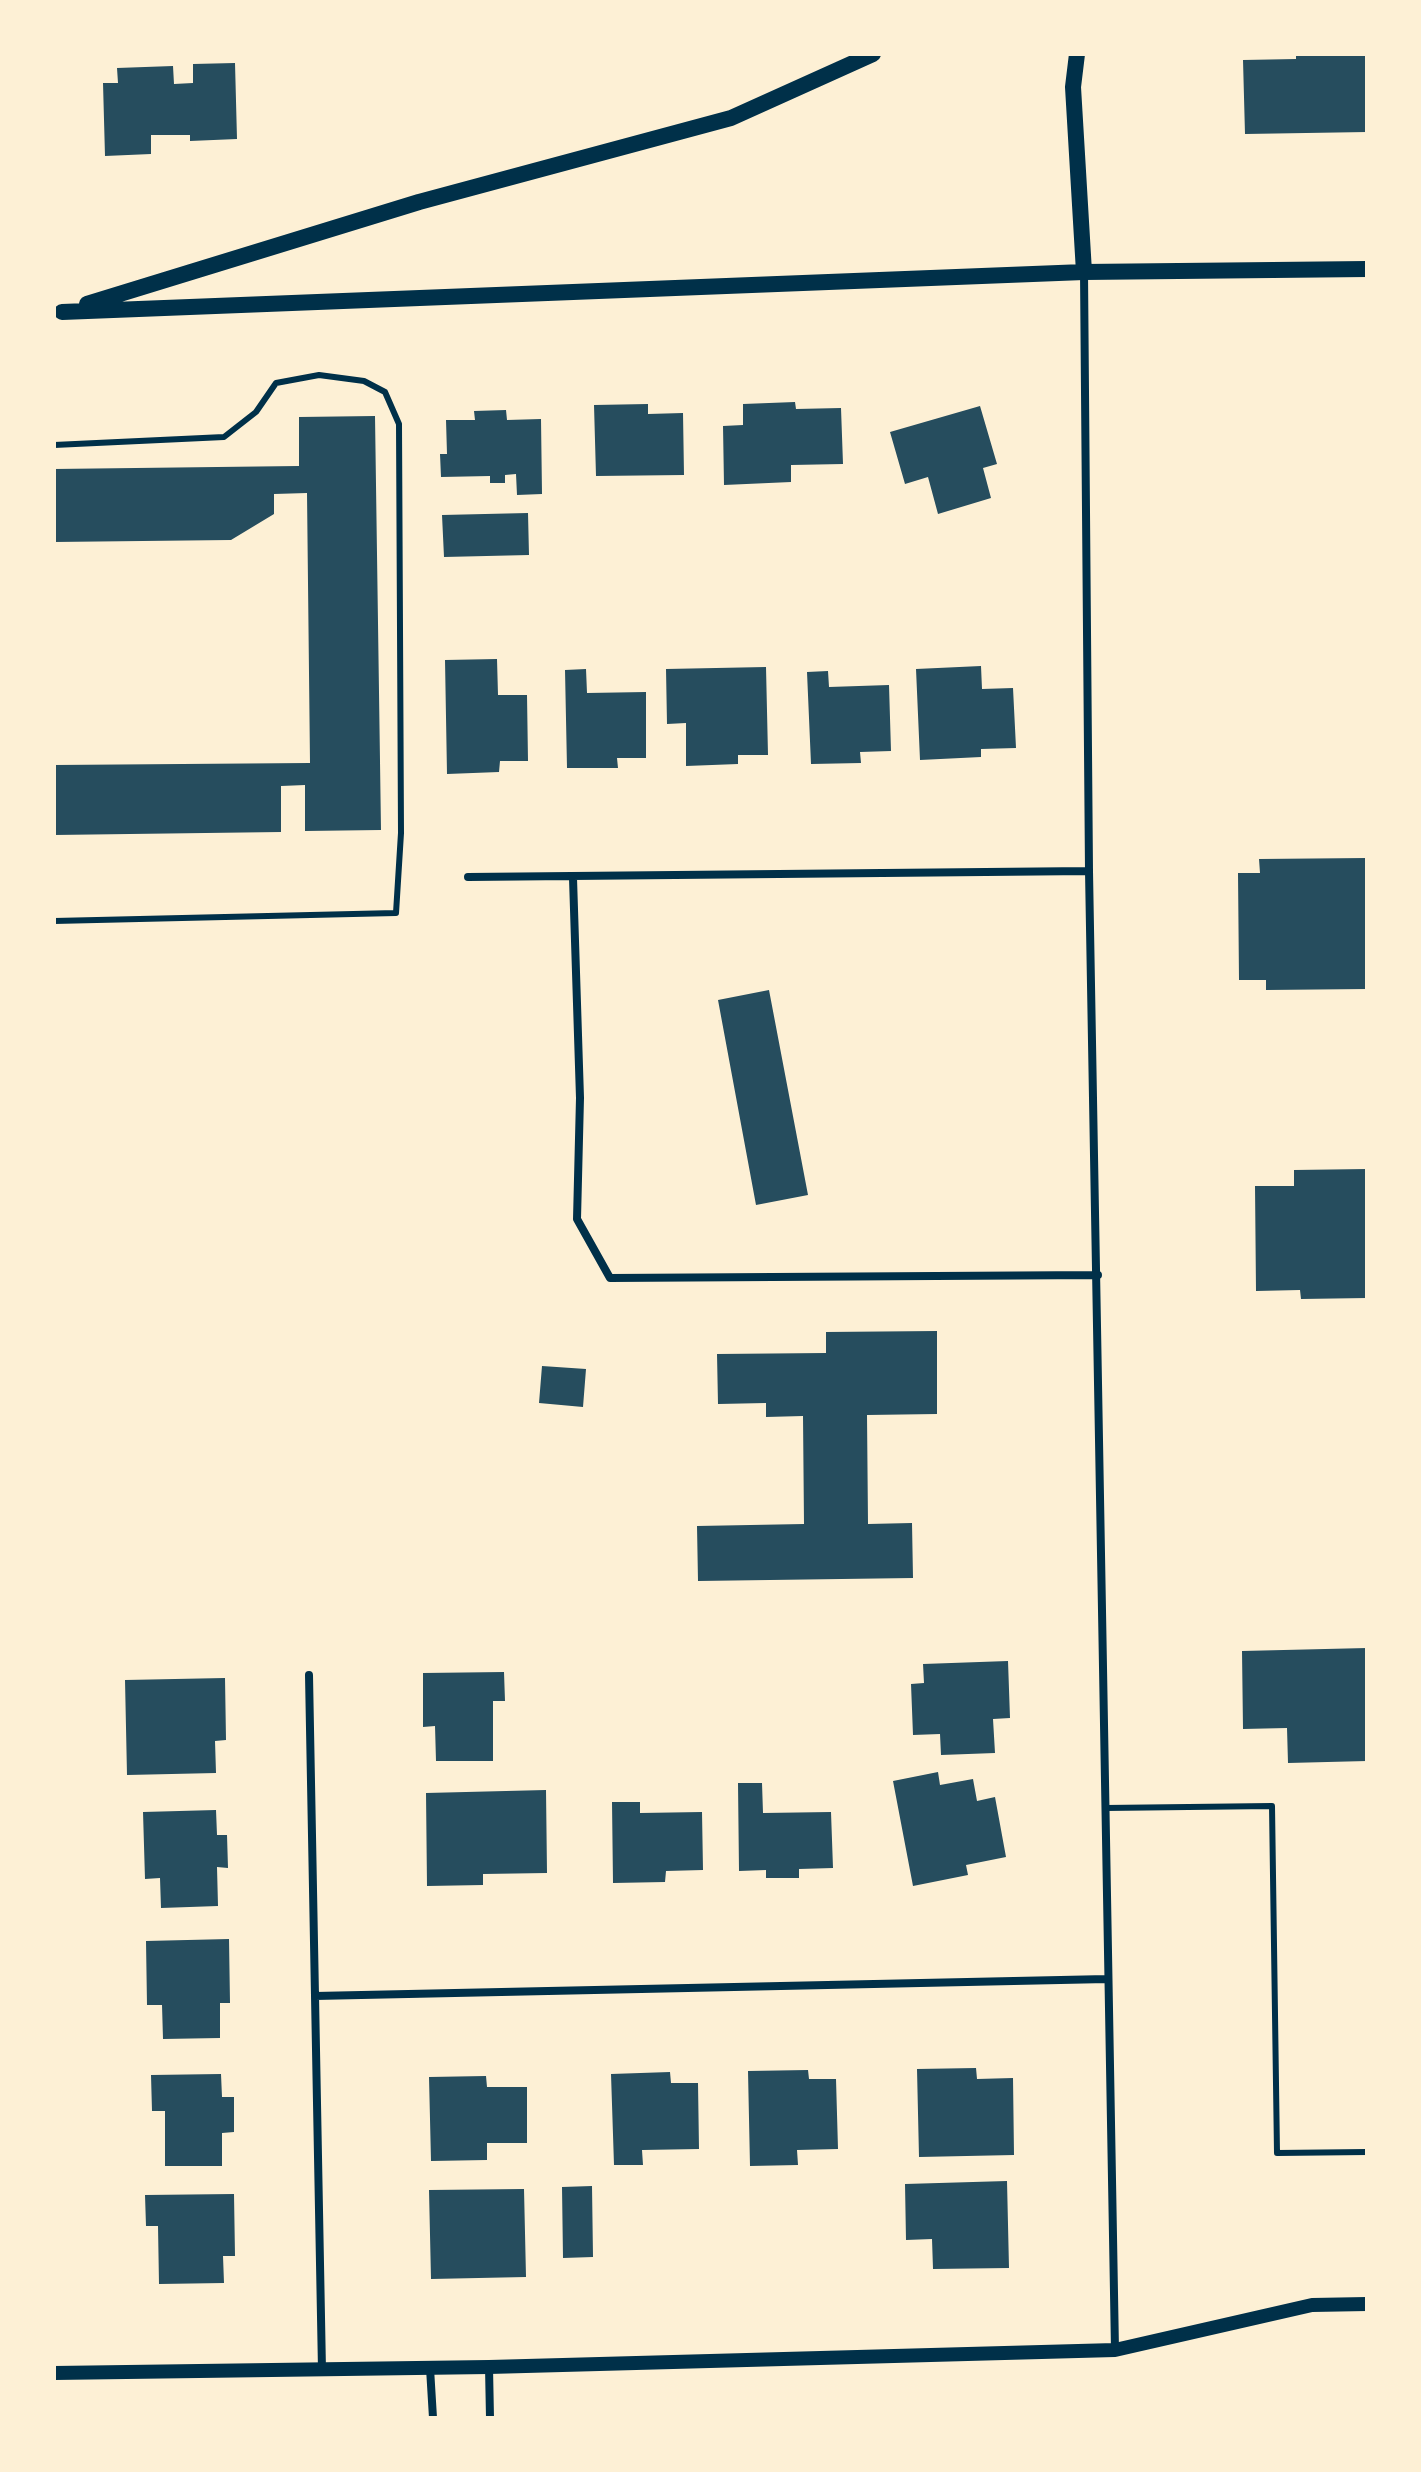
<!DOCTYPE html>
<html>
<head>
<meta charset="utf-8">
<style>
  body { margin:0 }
  #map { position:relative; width:1421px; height:2472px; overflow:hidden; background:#fdf0d5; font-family:"Open Sans",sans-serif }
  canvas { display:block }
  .frame { position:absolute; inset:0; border:56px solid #fdf0d5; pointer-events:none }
</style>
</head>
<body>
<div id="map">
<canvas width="1421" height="2472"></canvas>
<div class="frame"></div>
</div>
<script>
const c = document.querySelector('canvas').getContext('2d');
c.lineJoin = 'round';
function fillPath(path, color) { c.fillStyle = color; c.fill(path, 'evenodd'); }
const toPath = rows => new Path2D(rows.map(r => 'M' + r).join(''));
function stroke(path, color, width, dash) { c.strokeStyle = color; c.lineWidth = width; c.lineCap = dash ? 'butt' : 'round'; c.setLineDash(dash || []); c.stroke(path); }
const building = toPath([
  [1296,54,1367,54,1367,132,1245,134,1243,60,1296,59],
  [235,63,237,139,190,141,190,135,151,135,151,154,105,156,103,83,118,83,117,68,173,66,174,84,193,83,193,64],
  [795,402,796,409,841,408,843,464,791,465,791,482,724,485,723,426,743,425,743,404],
  [648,404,648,414,683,413,684,475,596,476,594,405],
  [980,406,997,464,983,468,991,498,938,514,928,477,905,484,890,432],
  [506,410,507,420,541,419,542,494,517,495,516,474,505,475,505,483,490,483,490,476,441,477,440,454,447,454,446,420,475,420,474,411],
  [375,416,381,830,305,831,305,785,281,786,281,832,54,835,54,765,310,763,307,493,274,494,274,514,231,540,54,542,54,469,299,466,299,417],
  [528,513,529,555,444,557,442,515],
  [497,659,498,695,527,695,528,761,500,761,499,772,447,774,445,660],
  [981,666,982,689,1013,688,1016,748,981,749,981,757,920,760,916,669],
  [766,667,768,755,738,755,738,764,686,766,686,723,667,724,666,669],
  [586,669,587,693,646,692,646,758,617,758,618,768,567,768,565,670],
  [828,671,829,687,889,685,891,751,860,752,861,763,811,764,807,672],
  [1367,858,1367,989,1266,990,1266,980,1239,980,1238,873,1260,873,1259,859],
  [769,990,808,1195,756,1205,718,1000],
  [1367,1169,1367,1298,1301,1299,1300,1290,1256,1291,1255,1186,1294,1186,1294,1170],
  [937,1331,937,1414,867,1415,868,1524,912,1523,913,1578,698,1581,697,1526,804,1524,803,1416,766,1417,766,1403,718,1404,717,1354,826,1353,826,1332],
  [542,1366,586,1369,583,1407,539,1403],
  [1367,1648,1367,1761,1288,1763,1287,1728,1243,1729,1242,1651],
  [1008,1661,1010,1718,993,1719,995,1753,941,1755,940,1734,913,1735,911,1684,924,1683,923,1664],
  [504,1672,505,1701,493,1701,493,1761,436,1761,435,1726,423,1727,423,1673],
  [225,1678,226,1740,215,1741,216,1773,127,1775,125,1680],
  [938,1772,940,1785,973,1779,977,1801,995,1797,1006,1857,966,1865,968,1875,913,1886,893,1781],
  [738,1783,762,1783,763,1813,831,1812,833,1868,799,1869,799,1878,766,1878,766,1870,739,1871],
  [546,1790,547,1873,483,1874,483,1885,427,1886,426,1793],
  [612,1802,640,1802,640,1813,702,1812,703,1870,666,1871,665,1882,613,1883],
  [216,1810,217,1835,227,1835,228,1868,217,1867,218,1906,161,1908,160,1878,145,1879,143,1812],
  [229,1939,230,2003,220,2003,220,2038,163,2039,162,2005,147,2005,146,1941],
  [976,2068,977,2079,1013,2078,1014,2155,919,2157,917,2069],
  [808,2070,809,2079,836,2079,838,2149,797,2150,798,2165,750,2166,748,2071],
  [670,2072,671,2083,698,2083,699,2149,642,2150,643,2165,614,2165,611,2074],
  [221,2074,222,2097,234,2097,234,2132,222,2133,222,2166,165,2166,165,2111,152,2111,151,2075],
  [486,2076,487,2087,527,2087,527,2143,487,2143,487,2160,431,2161,429,2077],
  [1007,2181,1009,2268,933,2269,932,2239,906,2240,905,2184],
  [592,2186,593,2257,563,2258,562,2187],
  [524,2189,526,2277,431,2279,429,2190],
  [234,2194,235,2256,223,2256,224,2283,159,2284,158,2226,146,2226,145,2195]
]);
const service = toPath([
  [54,445,224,437,256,412,276,383,319,375,364,381,385,392,399,424,401,833,396,913,54,921],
  [1105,1808,1272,1806,1277,2153,1367,2152]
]);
const minor = toPath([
  [1084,272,1089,871,1115,2350],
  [468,877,1089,871],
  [573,878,580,1098,577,1219,610,1278,1098,1275],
  [309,1675,322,2370],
  [315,1996,1107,1979],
  [489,2367,490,2418],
  [430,2368,433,2418]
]);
const tertiary = toPath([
  [54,2373,489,2367,1115,2350,1312,2305,1367,2304]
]);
const secondary = toPath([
  [1077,54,1073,87,1084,272],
  [87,304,419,202,731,118,873,54],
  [62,312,1084,272,1367,269]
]);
fillPath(building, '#264d5e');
stroke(service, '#003049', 6);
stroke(minor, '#003049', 8);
stroke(tertiary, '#003049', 14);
stroke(secondary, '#003049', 16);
</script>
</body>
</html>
